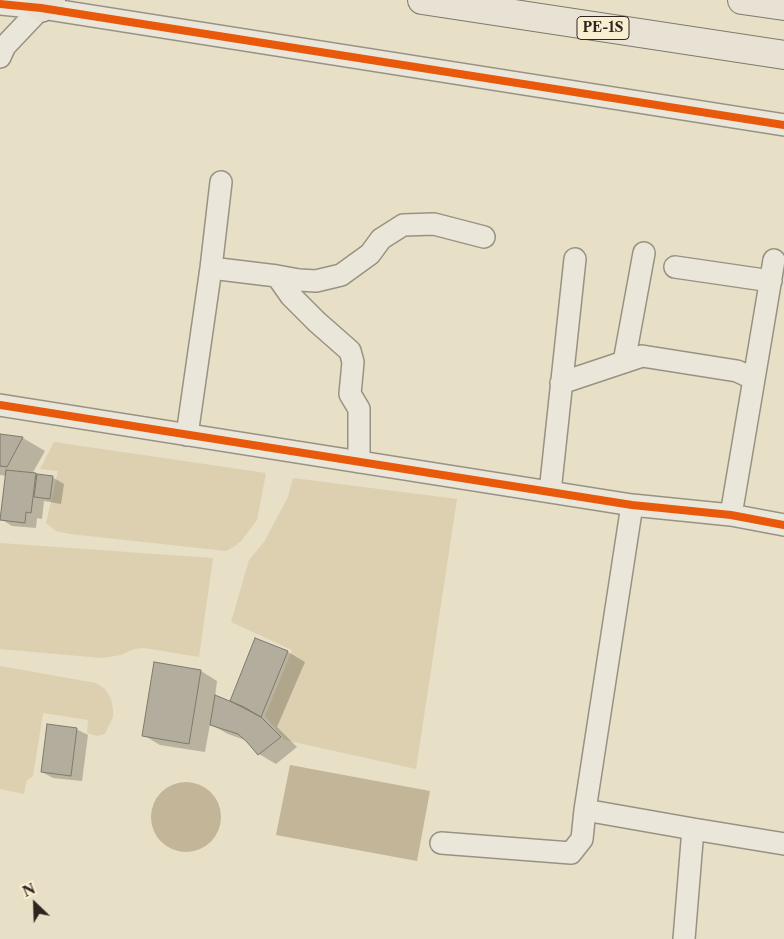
<!DOCTYPE html>
<html>
<head>
<meta charset="utf-8">
<style>
  body { margin:0 }
  #map { position:relative; width:784px; height:939px; overflow:hidden; background:#e7dfc6; font-family:"Libre Caslon Text",serif }
  canvas { display:block }
  .north { position:absolute; left:10px; top:879px; width:50px; height:50px; -webkit-text-stroke:4px #f8eed1; paint-order:stroke; rotate:336deg; font-size:14px; font-weight:700; line-height:20px; text-align:center; color:#2f241e }
  .north::after { content:''; display:block; margin:auto; width:18px; height:22px; background:#2f241e; clip-path:polygon(50% 0,100% 100%,50% 72%,0 100%) }
</style>
</head>
<body>
<div id="map">
<canvas width="784" height="939"></canvas>
<div class="north">N</div>
</div>
<script>
const c = document.querySelector('canvas').getContext('2d');
c.lineJoin = 'round';
function fillPath(path, color) { c.fillStyle = color; c.fill(path, 'evenodd'); }
const toPath = rows => new Path2D(rows.map(r => 'M' + r).join(''));
function stroke(path, color, width, dash) { c.strokeStyle = color; c.lineWidth = width; c.lineCap = dash ? 'butt' : 'round'; c.setLineDash(dash || []); c.stroke(path); }
function write(font, color, halo, rows, align = 'center') {
  c.font = font + ' "Libre Caslon Text",serif'; c.lineWidth = 5; c.setLineDash([]); c.textBaseline = 'middle'; c.strokeStyle = halo; c.fillStyle = color; for (const [text, x, y, turn = 0] of rows) {
    c.save(); c.translate(x, y); c.rotate((+turn || 0) * Math.PI / 180); c.textAlign = isNaN(turn) ? turn : align; if (halo) c.strokeText(text, 0, 0); c.fillText(text, 0, 0); c.restore();
  }
}
const green = toPath([
  [54,442,266,473,257,520,242,540,235,546,226,551,70,534,56,531,46,523,58,471,40,469],
  [293,478,457,499,416,769,285,740,265,716,292,650,231,622,249,560,264,542,288,497],
  [0,543,213,558,199,657,144,648,134,649,121,655,102,658,0,649],
  [0,666,96,683,105,689,111,699,113,709,113,717,105,734,97,736,87,733,88,720,43,713,33,776,27,780,24,794,0,789]
]);
const water = toPath([
  [290,765,430,791,417,861,276,835],
  '151 817a35 35 0 1 1 70 0a35 35 0 1 1-70 0Z'
]);
const shadow = toPath([
  [0,435,23,438,45,451,32,474,52,477,64,484,61,504,44,501,42,519,37,518,36,528,12,526,1,519,6,476,0,475],
  [256,640,288,652,305,662,277,727,297,747,276,764,259,754,248,741,228,734,210,724,205,752,160,745,143,735,201,671,217,681,215,697,231,703],
  [76,729,88,735,82,781,53,778,42,772]
]);
const building = toPath([
  [0,434,23,437,7,467,0,466,0,434],
  [6,470,36,473,31,513,26,512,25,523,0,520,6,470],
  [37,474,53,476,50,499,34,497,37,474],
  [255,638,288,651,261,717,230,701,255,638],
  [154,662,201,670,189,744,142,736,154,662],
  [215,695,244,707,261,717,281,737,258,755,247,742,238,734,210,725,215,695],
  [47,724,77,728,71,776,41,772,47,724]
]);
const street = toPath([
  [0,4,41,8,784,125],
  [0,57,5,46,41,8],
  [675,267,771,281],
  [211,268,277,276,299,280,316,281,341,275,370,254,381,239,403,225,434,224,484,237],
  [277,276,291,296,317,322,350,351,353,362,350,394,359,409,359,462],
  [624,362,644,253],
  [754,379,774,260],
  [561,383,642,356,737,371,754,379,731,515],
  [0,405,632,505,731,515,784,525],
  [187,435,211,268,221,182],
  [550,492,575,259],
  [585,810,693,829,784,844],
  [441,843,571,853,582,839,585,810,632,505],
  [684,939,693,829]
]);
const highway = toPath([
  [422,0,784,55],
  [742,0,784,6],
  [41,8,51,0]
]);
const cycleway = toPath([
  [0,4,41,8,784,125],
  [0,405,632,505,731,515,784,525]
]);
const shields = [
  [603,28,52]
];
const shieldNames = [
  ["PE-1S",603,28]
];
fillPath(green, '#dcd0b0');
fillPath(water, '#c2b598');
fillPath(shadow, '#0003');
fillPath(building, '#b3ad9d');
stroke(building, '#7e796d', 1);
stroke(street, '#989283', 24);
stroke(highway, '#7e796d', 30);
stroke(street, '#eae7da', 21);
stroke(highway, '#e7e2d4', 28);
stroke(cycleway, '#e8590c', 8);
for (const [x, y, w] of shields) { const box = new Path2D(); box.roundRect(x - w / 2, y - 11.5, w, 23, 4); c.fillStyle = '#f8eed1'; c.fill(box); stroke(box, '#2f241e', 1); }
write('bold 14px', '#2f241e', null, shieldNames);
</script>
</body>
</html>
